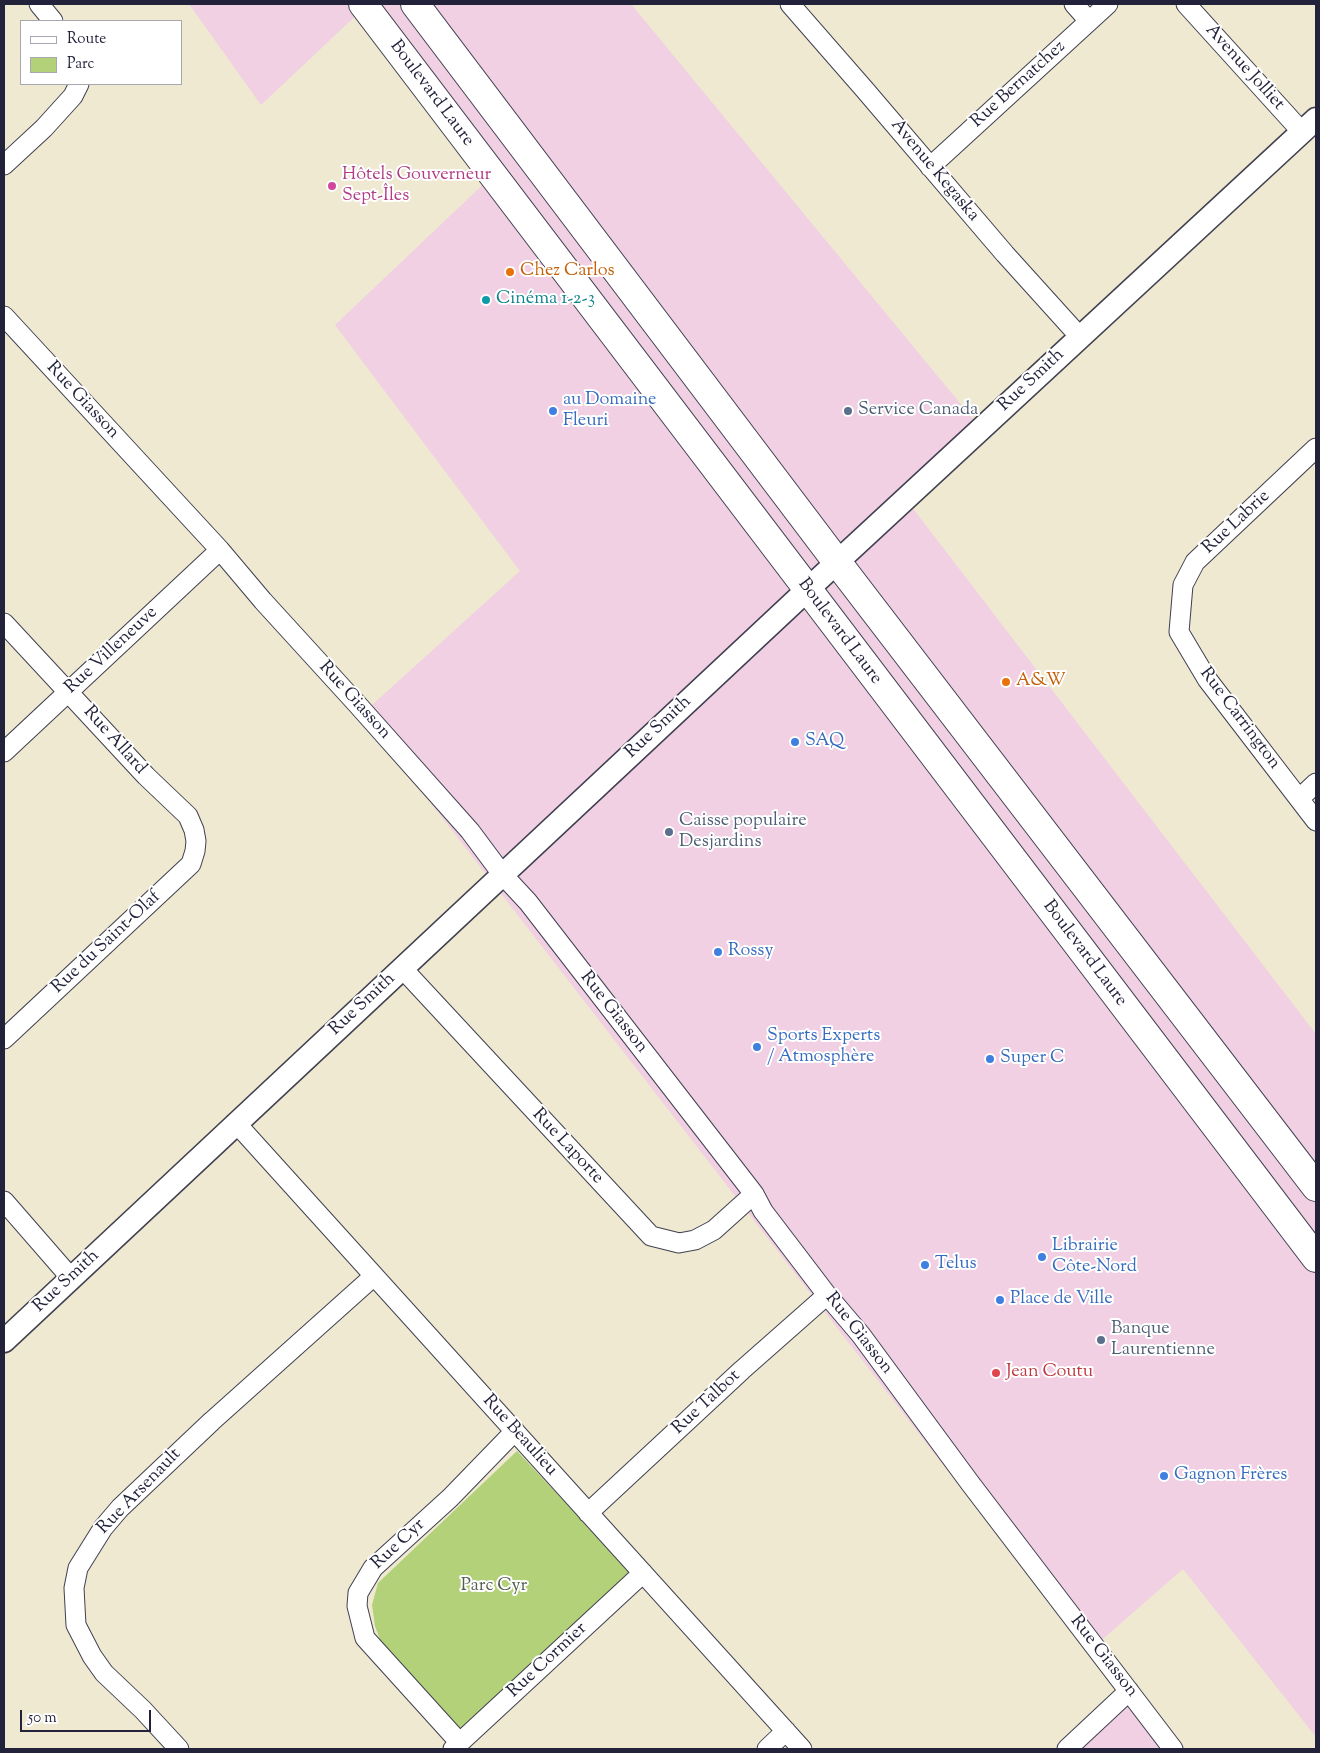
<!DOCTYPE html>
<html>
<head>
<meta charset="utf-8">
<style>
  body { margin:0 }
  #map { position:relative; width:1320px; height:1753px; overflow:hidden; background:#eee9d0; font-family:"Sorts Mill Goudy",serif }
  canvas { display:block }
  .frame { position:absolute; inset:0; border:5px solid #22223b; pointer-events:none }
  .legend { position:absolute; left:20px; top:20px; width:162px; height:65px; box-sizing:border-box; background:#fff; border:1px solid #a7a7b1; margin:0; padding:6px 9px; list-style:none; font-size:15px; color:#22223b }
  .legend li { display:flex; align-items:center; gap:10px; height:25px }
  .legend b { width:25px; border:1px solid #a7a7b1 }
  .scale { position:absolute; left:20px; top:1710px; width:131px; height:22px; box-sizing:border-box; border:2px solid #22223b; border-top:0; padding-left:6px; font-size:15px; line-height:18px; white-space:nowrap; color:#22223b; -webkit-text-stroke:4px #fff; paint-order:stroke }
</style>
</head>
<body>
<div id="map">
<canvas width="1320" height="1753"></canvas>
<div class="frame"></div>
<ul class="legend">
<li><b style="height:6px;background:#fff"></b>Route</li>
<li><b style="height:14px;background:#b2d178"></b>Parc</li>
</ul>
<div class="scale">50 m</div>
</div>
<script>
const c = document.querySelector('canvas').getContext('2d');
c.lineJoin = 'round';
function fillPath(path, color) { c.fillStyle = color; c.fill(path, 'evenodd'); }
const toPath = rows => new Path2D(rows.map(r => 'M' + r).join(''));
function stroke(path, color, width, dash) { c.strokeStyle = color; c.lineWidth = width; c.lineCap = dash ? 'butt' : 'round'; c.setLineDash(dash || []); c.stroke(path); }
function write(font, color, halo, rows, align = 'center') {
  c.font = font + ' "Sorts Mill Goudy",serif'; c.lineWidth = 4; c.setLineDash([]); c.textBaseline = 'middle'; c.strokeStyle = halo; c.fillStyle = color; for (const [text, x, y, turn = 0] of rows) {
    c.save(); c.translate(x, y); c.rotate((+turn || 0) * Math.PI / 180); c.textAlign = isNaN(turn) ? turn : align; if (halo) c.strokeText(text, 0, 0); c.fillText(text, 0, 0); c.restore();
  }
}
const built = toPath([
  [189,4,631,4,987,436,911,506,1316,1034,1316,1737,1183,1569,1088,1652,362,714,520,571,335,325,493,175,365,7,261,105],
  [1129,1700,1166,1749,1075,1749]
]);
const green = toPath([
  [517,1451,631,1573,462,1731,383,1648,375,1626,372,1605,378,1583]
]);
const minor = toPath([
  [39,4,53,21],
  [790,4,865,90,1005,254,1080,337],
  [1074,4,1089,21],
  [1186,4,1302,132],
  [4,165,44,128,73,96,79,84],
  [930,167,1108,4],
  [4,316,220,550,263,601,357,704,470,831,502,874,528,902,754,1194,763,1211,827,1295,861,1335,970,1483,1173,1749],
  [1316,448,1195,562,1183,585,1179,632,1207,679,1316,821],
  [4,623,146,776,188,816,194,830,196,841,195,851,191,864,4,1039],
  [4,752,220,550],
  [1299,799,1316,783],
  [402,968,651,1236,679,1243,695,1240,714,1230,754,1194],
  [236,1123,802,1749],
  [4,1201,71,1278],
  [588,1513,742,1370,827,1295],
  [460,1743,365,1638,357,1606,358,1593,373,1568,450,1498,515,1431],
  [179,1749,143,1710,104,1673,92,1656,76,1625,74,1588,78,1568,103,1528,120,1508,212,1421,374,1276],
  [453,1749,643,1573],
  [767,1749,786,1731],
  [1067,1749,1129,1691]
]);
const tertiary = toPath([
  [4,1341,807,590,1316,119]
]);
const trunk = toPath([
  [363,4,1316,1258],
  [415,4,837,562,1316,1187]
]);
const markers = [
  [332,186,5,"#d1479c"],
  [510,272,5,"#e8710a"],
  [486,300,5,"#0f9aa8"],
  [553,411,5,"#3f7fe0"],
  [848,411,5,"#5c6f8a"],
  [1006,682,5,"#e8710a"],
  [795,742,5,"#3f7fe0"],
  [669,832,5,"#5c6f8a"],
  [718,952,5,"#3f7fe0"],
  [757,1047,5,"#3f7fe0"],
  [990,1059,5,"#3f7fe0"],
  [1042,1257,5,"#3f7fe0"],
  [925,1265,5,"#3f7fe0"],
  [1000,1300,5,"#3f7fe0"],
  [1101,1340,5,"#5c6f8a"],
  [996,1373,5,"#e0444e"],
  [1164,1476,5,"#3f7fe0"]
];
const streetNames = [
  ["Avenue Jolliet",1244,68,48],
  ["Rue Bernatchez",1019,85,-42],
  ["Boulevard Laure",431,94,53],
  ["Avenue Kegaska",934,171,50],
  ["Rue Smith",1032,381,-43],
  ["Rue Giasson",82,401,47],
  ["Rue Labrie",1237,523,-43],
  ["Boulevard Laure",839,632,53],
  ["Rue Villeneuve",112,651,-43],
  ["Rue Giasson",354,701,48],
  ["Rue Carrington",1239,719,53],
  ["Rue Smith",659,728,-43],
  ["Rue Allard",114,741,48],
  ["Rue du Saint-Olaf",107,943,-43],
  ["Boulevard Laure",1084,954,53],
  ["Rue Smith",363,1005,-43],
  ["Rue Giasson",613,1013,52],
  ["Rue Laporte",567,1147,47],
  ["Rue Smith",67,1282,-43],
  ["Rue Giasson",858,1334,52],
  ["Rue Talbot",707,1403,-43],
  ["Rue Beaulieu",519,1436,48],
  ["Rue Arsenault",140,1492,-46],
  ["Rue Cyr",399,1545,-43],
  ["Rue Giasson",1103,1657,52],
  ["Rue Cormier",548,1661,-43]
];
const hotelNames = [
  ["Hôtels Gouverneur",342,176],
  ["Sept-Îles",342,197]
];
const foodNames = [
  ["Chez Carlos",520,272],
  ["A&W",1016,682]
];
const cultureNames = [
  ["Cinéma 1-2-3",496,300]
];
const shopNames = [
  ["au Domaine",563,401],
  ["Fleuri",563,422],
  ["SAQ",805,742],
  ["Rossy",728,952],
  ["Sports Experts",767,1037],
  ["/ Atmosphère",767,1058],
  ["Super C",1000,1059],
  ["Librairie",1052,1247],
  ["Côte-Nord",1052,1268],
  ["Telus",935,1265],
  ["Place de Ville",1010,1300],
  ["Gagnon Frères",1174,1476]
];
const serviceNames = [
  ["Service Canada",858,411],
  ["Caisse populaire",679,822],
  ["Desjardins",679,843],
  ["Banque",1111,1330],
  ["Laurentienne",1111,1351]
];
const healthNames = [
  ["Jean Coutu",1006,1373]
];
const parkNames = [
  ["Parc Cyr",494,1587]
];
fillPath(built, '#f1d0e3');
fillPath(green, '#b2d178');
stroke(minor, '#414051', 21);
stroke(tertiary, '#414051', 25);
stroke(trunk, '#414051', 30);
stroke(minor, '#fff', 19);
stroke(tertiary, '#fff', 22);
stroke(trunk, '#fff', 28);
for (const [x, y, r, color] of markers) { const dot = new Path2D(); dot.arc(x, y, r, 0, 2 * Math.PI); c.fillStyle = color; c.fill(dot); stroke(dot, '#fff', 2); }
write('18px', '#22223b', '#fff', streetNames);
write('18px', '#b23c85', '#fff', hotelNames, 'left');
write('18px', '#c56008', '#fff', foodNames, 'left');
write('18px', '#0d838f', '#fff', cultureNames, 'left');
write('18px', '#366cbe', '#fff', shopNames, 'left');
write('18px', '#4e5e75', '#fff', serviceNames, 'left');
write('18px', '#be3a42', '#fff', healthNames, 'left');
write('18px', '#545f50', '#fff', parkNames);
</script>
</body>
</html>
